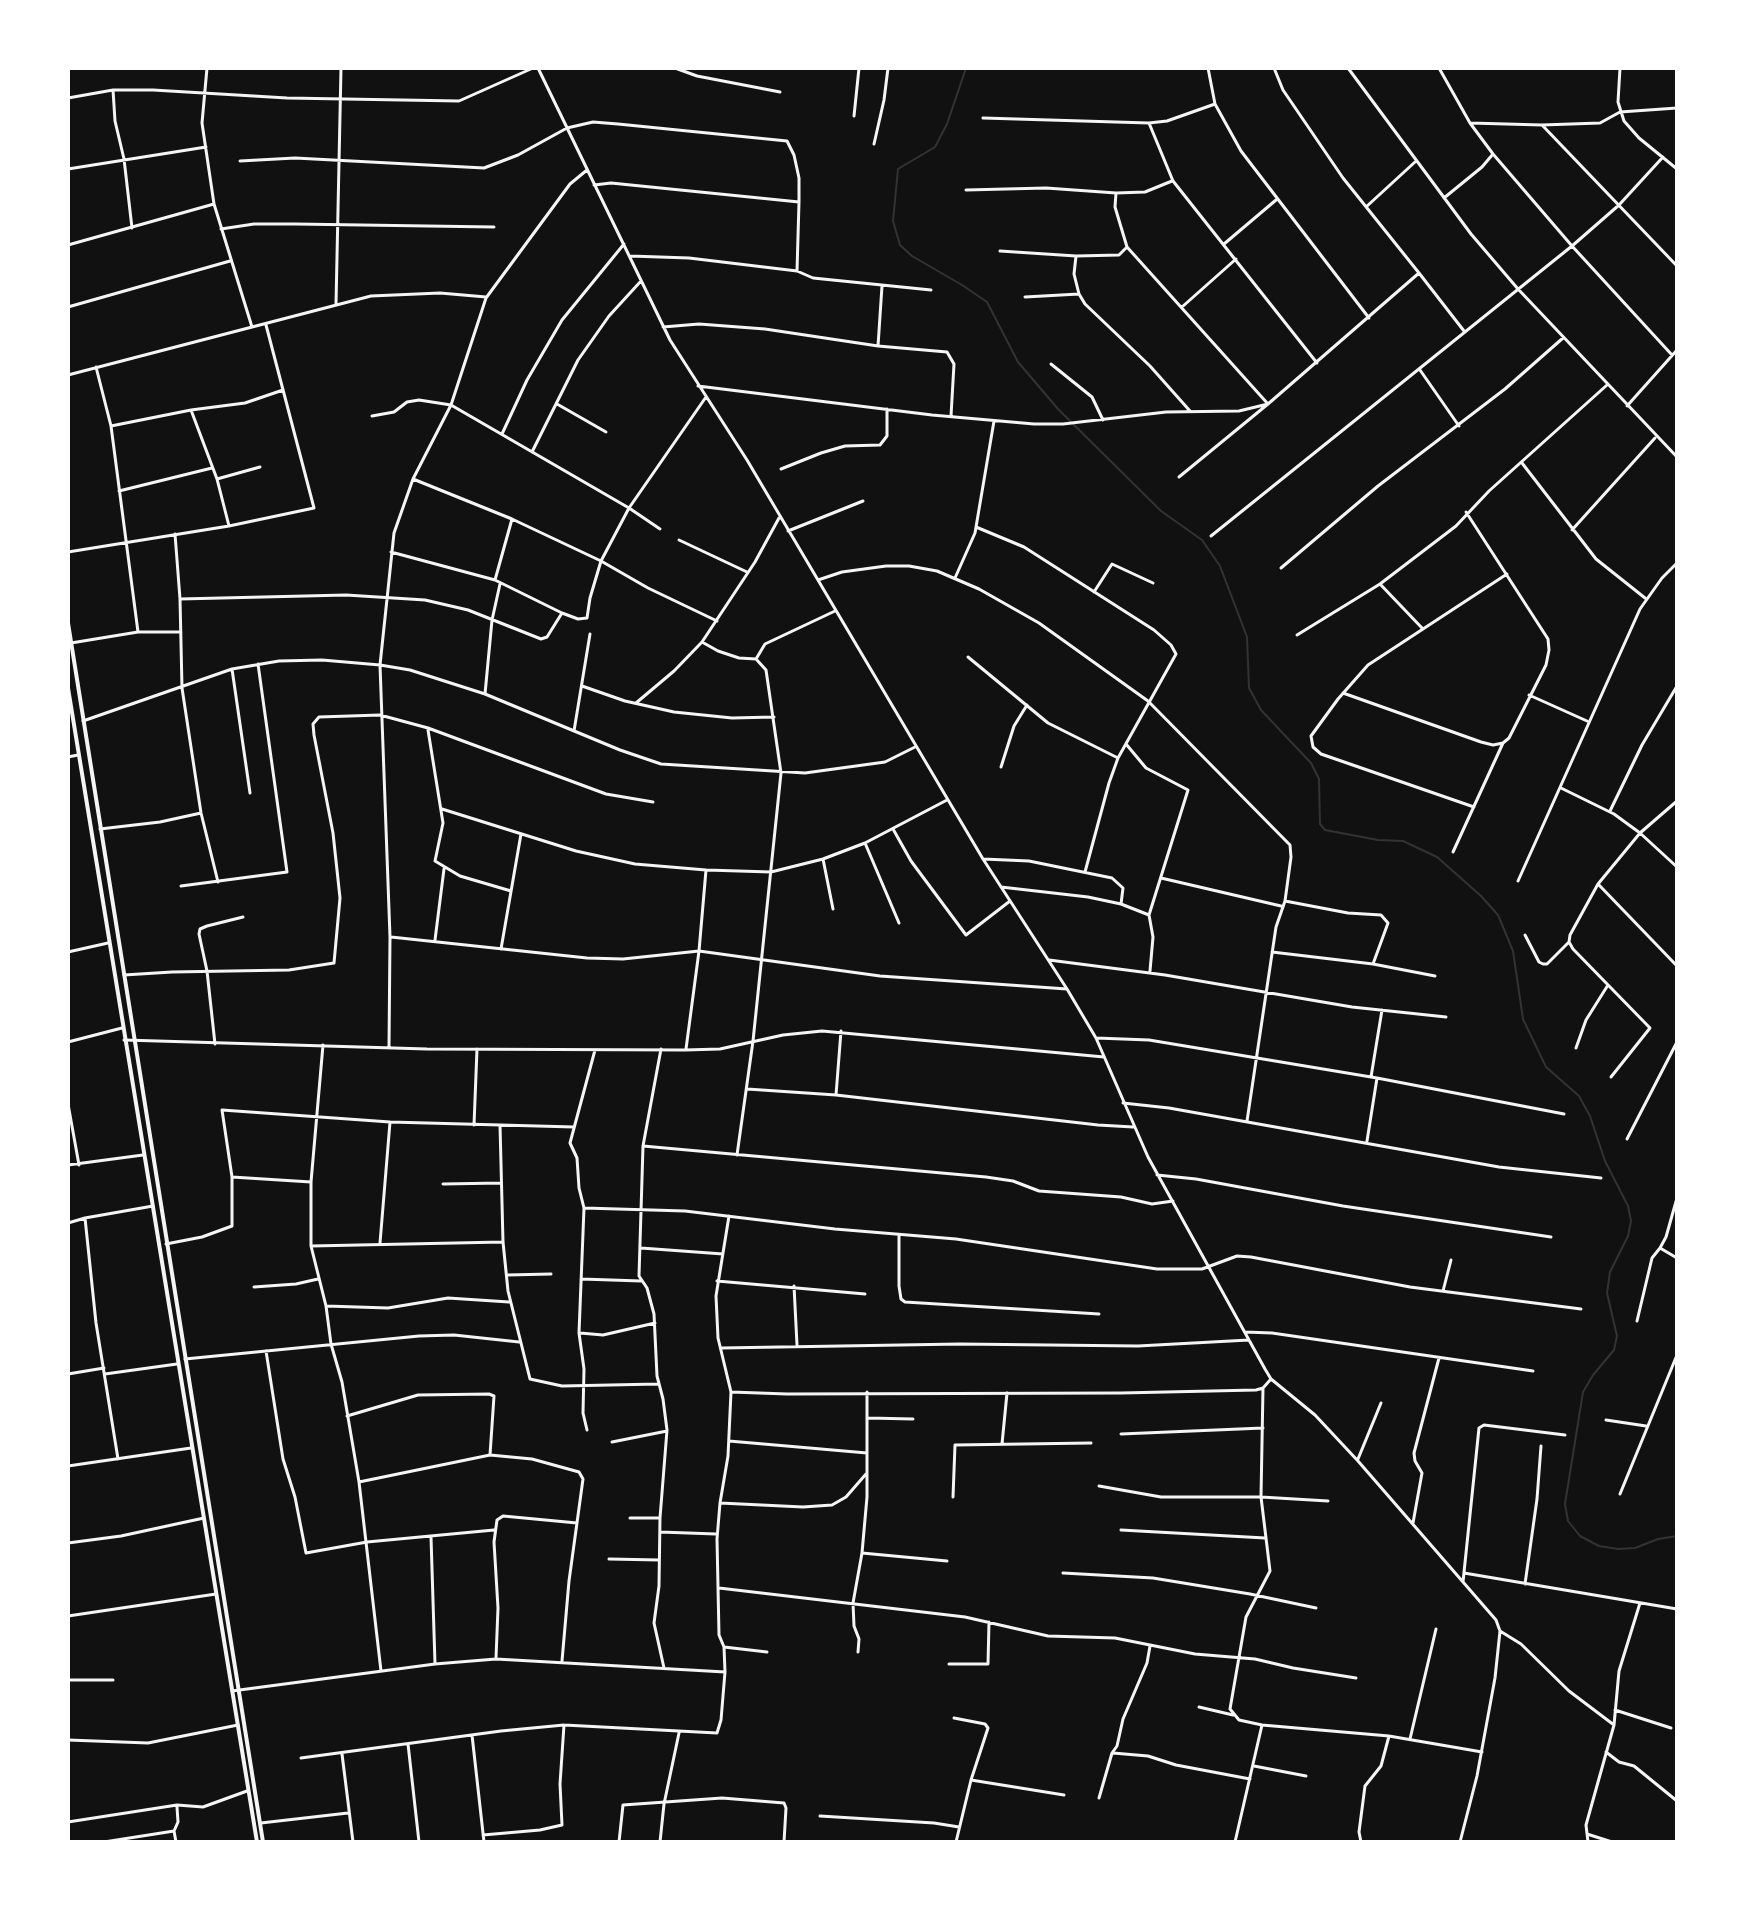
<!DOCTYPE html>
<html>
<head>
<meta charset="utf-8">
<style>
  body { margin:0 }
  #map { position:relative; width:1745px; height:1910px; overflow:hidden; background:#111; font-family:Karla,sans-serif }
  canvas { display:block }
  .frame { position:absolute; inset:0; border:70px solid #fff; pointer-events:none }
</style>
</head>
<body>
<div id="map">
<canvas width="1745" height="1910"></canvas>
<div class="frame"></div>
</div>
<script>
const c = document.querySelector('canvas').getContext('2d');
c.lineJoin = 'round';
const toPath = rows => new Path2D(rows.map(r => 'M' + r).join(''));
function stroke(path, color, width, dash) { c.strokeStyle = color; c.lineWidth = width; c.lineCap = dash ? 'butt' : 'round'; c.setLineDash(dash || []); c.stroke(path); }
const stream = toPath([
  [966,68,947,124,935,147,898,169,893,221,900,245,912,256,962,285,987,302,1018,362,1058,409,1161,511,1202,540,1220,566,1247,637,1249,688,1261,710,1311,763,1319,779,1320,824,1325,830,1378,840,1403,841,1437,857,1481,896,1498,915,1513,951,1523,1019,1546,1067,1579,1096,1590,1116,1605,1161,1628,1206,1631,1221,1628,1236,1610,1272,1607,1293,1617,1336,1614,1350,1593,1375,1583,1392,1565,1504,1568,1521,1580,1536,1599,1546,1618,1549,1635,1548,1658,1539,1677,1536]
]);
const minor = toPath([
  [207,68,202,123,214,204,252,327],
  [538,68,670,340,747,460,983,859,1067,989,1096,1038,1148,1157,1265,1369,1271,1379,1315,1415,1358,1461,1496,1620,1500,1631,1495,1678,1477,1776,1460,1842],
  [675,68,697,76,780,92],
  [1208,68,1215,104,1241,151,1369,318],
  [1274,68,1283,90,1343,178,1419,273],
  [1348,68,1471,234,1518,289,1677,457],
  [1439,68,1470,123,1542,125,1600,123,1620,112,1677,108],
  [1620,68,1618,102,1624,121,1639,138,1677,169],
  [113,90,115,121,124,159,132,228],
  [68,98,113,90,153,90,287,98,459,101,533,68],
  [854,116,859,68],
  [983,118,1149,123,1167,121,1215,104],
  [1149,123,1173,181,1317,363],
  [1470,123,1493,154,1572,246,1672,355],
  [1542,125,1677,266],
  [874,144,884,100,888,68],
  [240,161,295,158,484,168,518,155,567,128,593,122,618,124,787,141,794,155,799,178,799,202],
  [68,169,206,147],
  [594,185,611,183,799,202,797,271],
  [966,190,1046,188,1116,193,1145,192,1172,181],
  [1444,198,1482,167,1493,154],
  [1366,207,1415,162],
  [221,229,254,224,295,224,494,227],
  [1224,244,1276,200],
  [68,245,214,204],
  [1000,251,1076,256,1119,255,1127,247,1115,207,1116,193],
  [630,256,689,258,797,271,813,278,931,290],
  [1076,256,1074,274,1079,294,1085,304,1150,366,1190,411],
  [1025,297,1079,294],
  [336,304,341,68],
  [68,307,230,261],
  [1182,307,1236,259],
  [663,327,699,324,765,329,878,346,947,352,954,364,951,416],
  [878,346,882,286],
  [1051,364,1092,397,1103,420],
  [96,367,111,426,138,632],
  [1420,370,1459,426],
  [68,375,371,296,440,293,486,297],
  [698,386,932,415,1034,424,1063,424,1166,412,1239,411,1268,404,1127,247],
  [557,404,606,432],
  [1627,406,1677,350],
  [191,410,217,479,229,526],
  [372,416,394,412,407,402,419,400,451,405,629,508,660,529],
  [111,426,191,410,245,403,283,390],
  [502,434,527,380,562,320,624,244],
  [532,452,578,360,609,316,641,281],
  [1522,463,1596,559,1645,598],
  [781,469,821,453,845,446,880,445,887,436,887,409],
  [1179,477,1268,404,1419,273,1464,331],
  [217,479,260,467],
  [413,479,512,519,601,561,648,588,717,621],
  [119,491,212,468],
  [976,527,1024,547,1154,630,1171,645,1176,654,1118,758,1109,783,1085,872],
  [1572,530,1655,438],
  [788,531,863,501],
  [175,534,180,599,182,688,201,813,218,882],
  [1211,536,1572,246,1619,205,1663,157],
  [679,540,747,572],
  [68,552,229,526,314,508,266,325],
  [391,552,495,580,562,613,578,619,587,618,590,598,601,561,629,508,706,397],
  [1281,568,1378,486,1505,389,1563,338],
  [955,578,975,533,994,421],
  [495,580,512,519],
  [818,580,842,572,886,566,909,566,937,571,979,589,1039,623,1148,701,1290,845,1291,857,1285,901],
  [1380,584,1422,628],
  [1094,592,1112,564,1153,583],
  [180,599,346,595,425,600,468,610,541,639,547,637,562,613],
  [1297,635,1380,584,1456,526,1489,491,1607,385],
  [702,642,718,651,739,658,756,659,766,670,781,773,753,1041,737,1155],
  [71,643,138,632,181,632],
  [968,657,1048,723,1118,758],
  [756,659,765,644,835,611],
  [232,669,250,793],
  [582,686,625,701,674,712,732,718,774,717],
  [1343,693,1481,742,1493,745,1503,743,1509,738,1546,665,1549,650,1548,639,1466,512],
  [485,694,492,620,500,584],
  [1529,695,1587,721],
  [636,703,674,671,702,642,755,562,779,518],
  [83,721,232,669,279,661,322,660,380,665,410,670,485,694,620,750,661,764,805,773,885,762,915,747],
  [428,730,443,823,435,861,460,876,511,891],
  [574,731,590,634],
  [1126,744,1146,768,1188,790,1149,915],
  [68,757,78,755],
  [1001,767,1014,726,1027,705],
  [1561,788,1614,814,1640,833,1677,867],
  [1474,807,1321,754,1313,747,1311,736,1338,699,1368,665,1507,574],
  [442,809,576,851,635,864,706,870,771,872,823,859,865,843,947,800],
  [1610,811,1642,745,1677,686],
  [100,829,160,822,201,813],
  [893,829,911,861,966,935,1010,901],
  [865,843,899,923],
  [1453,852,1503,743],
  [823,859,833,909],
  [983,859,1029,861,1112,878,1123,888,1121,904],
  [1161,878,1281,906],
  [1518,881,1640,609,1662,578,1677,563],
  [1599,885,1677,966],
  [181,886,287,872,258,664],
  [1001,887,1088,897,1121,904,1149,915,1153,937,1150,971],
  [1525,935,1539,962,1543,964,1547,964,1569,942],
  [391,937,587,958,623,959,699,951,880,976,1067,989],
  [435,940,444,869],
  [501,949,521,834],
  [68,952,108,943],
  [1272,952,1373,964,1435,976],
  [1049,960,1165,975,1352,1007,1446,1017],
  [124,975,172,972,289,970,334,963,340,898,333,833,314,735,313,724,319,717,380,715,428,728,606,794,653,802],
  [1096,1038,1149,1040,1377,1078,1564,1114],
  [124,1040,427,1049,685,1050,720,1049,783,1035,822,1031,1104,1057],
  [68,1042,122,1028],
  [215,1044,207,971,199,934,200,929,207,926,243,917],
  [323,1045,311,1182,311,1246,326,1306,331,1344,342,1382,359,1482,381,1671],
  [389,1047,390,937,380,665,394,533,413,479,451,405,486,298,570,184,587,170],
  [1576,1048,1586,1020,1608,985],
  [661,1049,643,1146,639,1276,647,1288,654,1314,657,1376,663,1399,667,1430,660,1518,659,1586,654,1623,664,1668],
  [686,1049,699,951,706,870],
  [1371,1077,1382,1010],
  [1611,1077,1650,1028,1573,949,1569,942,1570,935,1598,884,1640,833,1677,801],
  [747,1089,836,1095,1098,1125,1133,1127],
  [836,1095,841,1031],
  [1123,1103,1169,1108,1499,1167,1601,1178],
  [68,1104,79,1165],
  [1247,1121,1276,927,1285,901,1348,913,1381,915,1388,923,1373,964],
  [474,1125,477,1049],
  [500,1125,503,1242,508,1291,530,1379,562,1386,658,1384],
  [1627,1139,1677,1042],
  [1367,1141,1377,1078],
  [643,1146,986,1177,1013,1181,1039,1191,1121,1197,1152,1204,1173,1201],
  [68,1165,143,1155],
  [1157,1175,1196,1179,1343,1206,1551,1237],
  [232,1177,311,1182],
  [443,1184,501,1183],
  [1677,1198,1666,1237,1660,1248,1677,1258],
  [584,1208,685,1211,835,1229,956,1239,1157,1269,1202,1269,1237,1256,1251,1257,1410,1287,1581,1309],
  [85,1218,96,1323,118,1459],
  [68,1223,85,1218,153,1206],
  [899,1235,899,1286,901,1299,905,1302,1099,1314],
  [380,1243,390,1122],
  [166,1244,202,1237,232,1226,232,1177,222,1110,390,1122,574,1127],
  [311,1246,503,1242],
  [641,1248,723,1254],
  [507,1275,551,1274],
  [581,1279,641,1281],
  [717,1281,865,1294],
  [794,1286,797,1345],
  [254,1287,296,1284,318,1279],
  [1443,1291,1451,1260],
  [326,1306,388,1308,448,1298,509,1302],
  [1637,1321,1652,1258,1660,1248],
  [1245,1332,1272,1333,1533,1371],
  [580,1333,603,1335,655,1323],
  [721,1348,960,1344,1138,1346,1249,1340],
  [266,1351,283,1459,295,1497,306,1553,367,1542,494,1530],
  [185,1359,419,1336,454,1335,519,1342],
  [68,1374,104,1368],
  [105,1374,177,1364],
  [731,1392,787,1394,1121,1393,1256,1390,1263,1388,1271,1379],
  [347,1416,418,1395,489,1394,494,1396,490,1455],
  [868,1418,913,1419],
  [1606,1420,1646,1426],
  [587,1430,583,1413,584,1369,579,1333,584,1208,579,1188,577,1158,570,1143,595,1050],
  [1121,1434,1263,1428],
  [729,1441,867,1453],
  [612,1442,667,1431],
  [1002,1444,1007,1393],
  [1358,1459,1381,1403],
  [68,1466,191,1448],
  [359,1482,490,1455,532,1459,579,1472,583,1479,569,1581,562,1661],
  [1099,1486,1161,1497,1261,1497,1328,1501],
  [1620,1494,1677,1355],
  [953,1497,955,1445,1091,1443],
  [720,1503,803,1507,832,1505,846,1497,866,1474],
  [630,1518,660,1518],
  [1413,1523,1422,1473,1415,1461,1414,1453,1439,1358],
  [1121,1530,1265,1538],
  [660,1532,716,1534],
  [431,1537,435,1664],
  [68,1543,121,1536,204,1518],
  [862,1553,947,1561],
  [609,1559,659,1560],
  [1063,1573,1153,1578,1250,1594,1316,1608],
  [1464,1573,1677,1609],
  [1463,1582,1479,1428,1484,1425,1565,1435],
  [1525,1584,1537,1499,1541,1446],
  [719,1588,965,1617,1048,1636,1115,1638,1195,1654,1255,1659,1293,1668,1356,1678],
  [68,1616,216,1594],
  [1500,1631,1521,1644,1569,1691,1614,1725],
  [724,1647,767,1652],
  [858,1652,859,1639,854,1626,853,1603,862,1553,867,1497,867,1392],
  [496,1658,498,1608,494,1542,497,1520,503,1516,577,1523],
  [949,1664,988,1664,989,1622],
  [68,1680,113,1680],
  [232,1691,435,1664,496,1659,725,1672],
  [1199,1707,1233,1715],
  [1615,1710,1671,1728],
  [954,1718,985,1724,988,1728,971,1780,956,1842],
  [1262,1725,1389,1736,1482,1752],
  [472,1735,484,1842],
  [1410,1739,1436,1629],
  [68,1740,148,1743,238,1725],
  [408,1744,419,1842],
  [1606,1752,1619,1762,1634,1766,1677,1801],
  [1113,1753,1148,1756,1176,1765,1250,1779],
  [342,1754,353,1842],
  [301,1758,501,1731,564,1725,717,1733,721,1720,725,1672,724,1647,719,1635,717,1539,720,1503,728,1456,731,1392,718,1338,716,1296,729,1216],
  [1254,1766,1306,1776],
  [971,1780,1064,1795],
  [1099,1798,1112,1753,1117,1746,1123,1719,1147,1663,1150,1646],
  [820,1816,934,1823,959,1827],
  [68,1822,177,1805,203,1807,247,1791],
  [261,1823,348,1813],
  [1587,1834,1612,1842],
  [483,1835,540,1830,562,1825,560,1784,564,1725],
  [104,1842,174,1831],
  [176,1842,174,1831,178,1822,177,1807],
  [619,1842,623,1805,722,1798,784,1803,786,1808,784,1842],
  [660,1842,664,1804,679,1733],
  [1235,1842,1262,1725,1239,1720,1230,1709,1246,1617,1270,1571,1261,1497,1263,1388],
  [1361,1842,1359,1832,1365,1786,1381,1766,1389,1736],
  [1588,1842,1586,1825,1614,1725,1619,1671,1640,1603]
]);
const tertiary = toPath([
  [68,623,263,1842],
  [68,688,257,1842]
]);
stroke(stream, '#333', 2);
stroke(minor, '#f5f5f5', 3);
stroke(tertiary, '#f5f5f5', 4);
</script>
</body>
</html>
